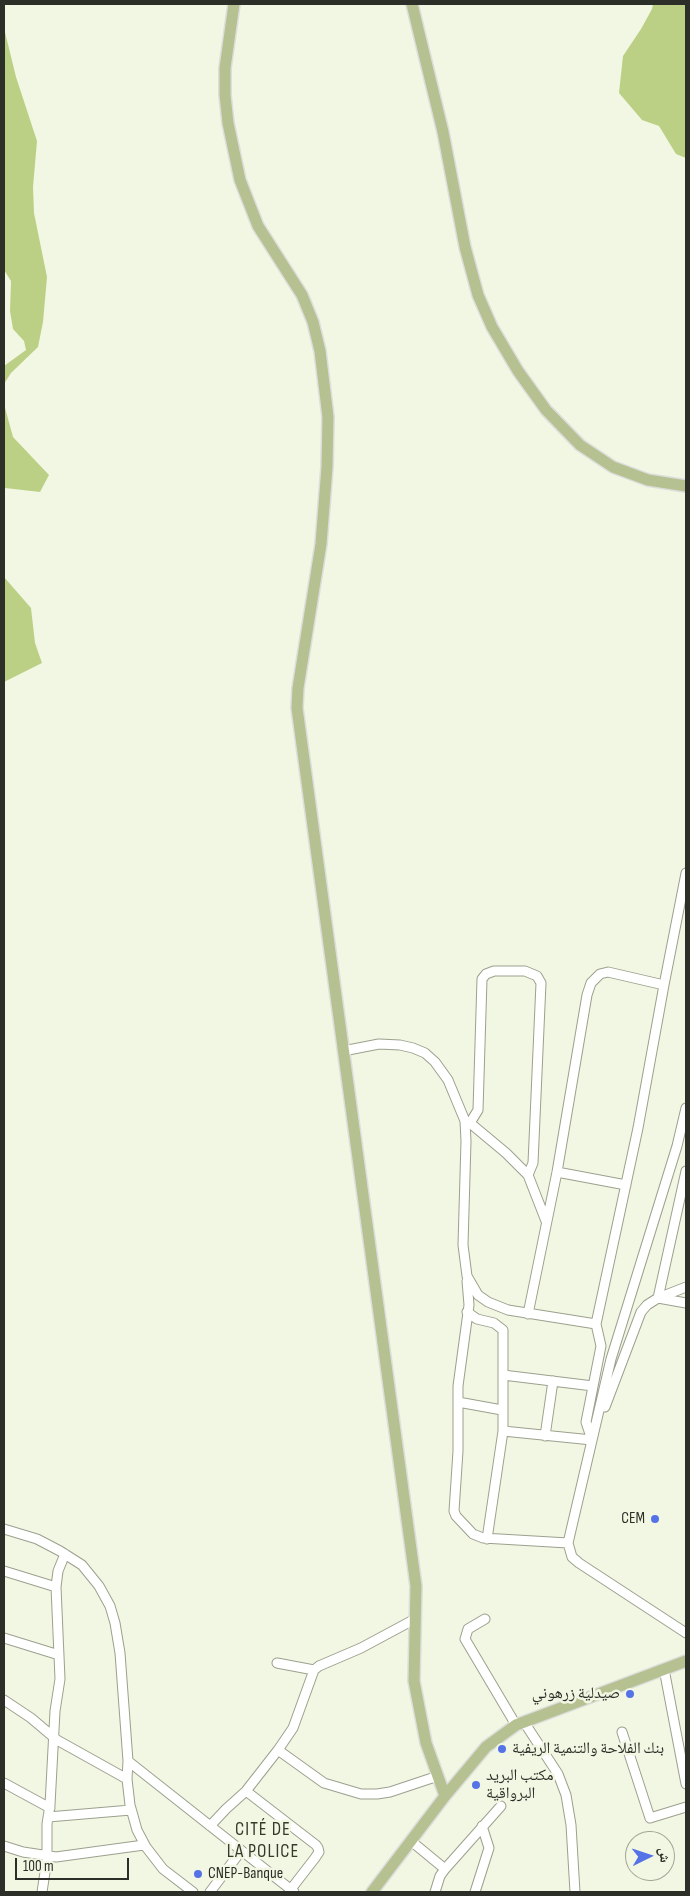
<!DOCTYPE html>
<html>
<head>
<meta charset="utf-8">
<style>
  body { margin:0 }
  #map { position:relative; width:690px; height:1896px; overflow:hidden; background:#f1f7e3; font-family:"Sofia Sans Condensed","Noto Naskh Arabic",sans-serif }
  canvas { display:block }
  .frame { position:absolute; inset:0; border:5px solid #2c2f27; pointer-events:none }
  .north { position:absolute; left:625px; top:1831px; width:50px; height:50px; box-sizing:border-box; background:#f1f7e3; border:1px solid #a2a798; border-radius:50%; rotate:86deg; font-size:14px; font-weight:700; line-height:20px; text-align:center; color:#2c2f27 }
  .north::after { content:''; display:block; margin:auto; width:18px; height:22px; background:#5572e7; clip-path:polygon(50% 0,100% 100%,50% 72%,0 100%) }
  .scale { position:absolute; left:15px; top:1858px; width:114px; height:22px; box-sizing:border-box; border:2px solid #2c2f27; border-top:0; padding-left:6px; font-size:15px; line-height:18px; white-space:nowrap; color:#2c2f27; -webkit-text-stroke:4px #f1f7e3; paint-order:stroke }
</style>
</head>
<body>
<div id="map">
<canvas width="690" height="1896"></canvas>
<div class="frame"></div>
<div class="north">ش</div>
<div class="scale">100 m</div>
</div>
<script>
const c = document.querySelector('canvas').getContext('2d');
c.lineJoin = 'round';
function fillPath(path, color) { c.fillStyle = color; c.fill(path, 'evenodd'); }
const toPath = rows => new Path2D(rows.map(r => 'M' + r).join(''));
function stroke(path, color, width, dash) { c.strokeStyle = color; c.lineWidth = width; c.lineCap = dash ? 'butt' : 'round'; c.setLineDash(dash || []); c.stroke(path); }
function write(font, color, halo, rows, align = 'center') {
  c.font = font + ' "Sofia Sans Condensed","Noto Naskh Arabic",sans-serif'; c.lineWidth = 5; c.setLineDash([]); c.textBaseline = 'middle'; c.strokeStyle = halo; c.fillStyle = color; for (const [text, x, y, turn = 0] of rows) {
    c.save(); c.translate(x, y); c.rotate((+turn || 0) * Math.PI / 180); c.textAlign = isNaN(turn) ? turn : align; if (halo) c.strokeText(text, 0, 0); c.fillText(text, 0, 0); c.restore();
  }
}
const forest = toPath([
  [653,4,686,4,686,158,676,154,659,126,642,120,619,93,623,56,641,29,652,9],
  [4,28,16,77,37,141,33,187,34,213,47,277,43,322,38,347,11,373,4,384,4,366,26,350,24,341,13,329,10,311,11,281,4,270],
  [4,404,13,437,49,475,40,492,5,488,4,490],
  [4,577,31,608,35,643,42,663,4,682]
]);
const minor = toPath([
  [343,1051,379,1044,400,1045,413,1048,425,1053,435,1062,448,1080,465,1121,466,1141,463,1245,467,1276,478,1295,488,1302,508,1310,596,1324],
  [686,1108,677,1146,611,1359,568,1543,572,1557,579,1563,686,1633],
  [465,1121,470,1123,478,1110,482,979,486,974,494,971,525,971,537,976,541,983,533,1163,528,1175,546,1221],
  [470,1123,506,1153,528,1175],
  [686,1171,658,1298,686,1303],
  [557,1172,626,1185],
  [467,1281,469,1305,458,1386,458,1451,454,1511,456,1516,473,1534,483,1538,568,1543],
  [467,1312,477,1319,494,1323,503,1330,503,1431,487,1539],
  [528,1314,557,1172,587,995,591,983,600,974,608,972,664,985],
  [503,1375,593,1386],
  [458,1402,502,1410],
  [605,1407,641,1312,647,1305,658,1298,686,1287],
  [503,1431,592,1440],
  [545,1436,553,1381],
  [592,1440,586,1422,601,1346,596,1324,638,1128,664,985,686,873],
  [4,1529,37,1539,60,1551,82,1565,99,1586,110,1606,115,1623,120,1653,128,1761,127,1779,130,1805,137,1830,146,1847,163,1869,193,1892],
  [4,1571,56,1587],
  [485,1619,468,1629,465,1639,516,1725],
  [4,1638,59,1655],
  [277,1663,314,1670],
  [664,1669,686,1784],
  [4,1700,31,1718,57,1740,127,1779],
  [524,1722,558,1774,566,1795,571,1825,575,1892],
  [622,1732,650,1818,686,1807],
  [278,1750,324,1783,361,1794,377,1794,390,1792,438,1776],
  [128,1761,294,1892],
  [4,1783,50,1808],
  [246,1791,316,1845,318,1848,319,1852,315,1858,291,1889],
  [48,1817,131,1810],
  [210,1826,226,1809,246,1791,278,1750,293,1728,314,1670,319,1666,361,1648,415,1619],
  [411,1841,445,1869],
  [4,1846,23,1852,56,1857,144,1845],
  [42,1892,47,1859,47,1824,50,1805,55,1711,60,1679,56,1587,58,1571,65,1554],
  [210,1892,241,1851],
  [435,1892,440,1876,445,1869,501,1806],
  [475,1892,489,1848,482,1826]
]);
const major = toPath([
  [234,4,225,68,225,95,228,123,240,180,258,226,302,295,313,322,320,351,328,417,327,467,321,544,298,688,297,708,416,1586,414,1681,426,1743,445,1796,372,1892],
  [412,4,443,132,465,247,478,295,492,327,518,371,546,410,580,445,613,467,648,480,686,486],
  [445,1796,486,1747,516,1725,686,1661]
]);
const markers = [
  [655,1519,5,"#5572e7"],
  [630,1694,5,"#5572e7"],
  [502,1749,5,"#5572e7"],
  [476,1785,5,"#5572e7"],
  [198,1874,5,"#5572e7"]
];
const poiNames = [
  ["CEM",645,1519,"right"],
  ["صيدلية زرهوني",620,1694,"right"],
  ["بنك الفلاحة والتنمية الريفية",512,1749],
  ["مكتب البريد",486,1776],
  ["البرواقية",486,1794],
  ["CNEP-Banque",208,1874]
];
const quarterNames = [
  ["CITÉ DE",263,1830],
  ["LA POLICE",263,1852]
];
fillPath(forest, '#bcd085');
stroke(minor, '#9ba18e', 11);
stroke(major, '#dddedc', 14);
stroke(minor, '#fff', 9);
stroke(major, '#b6c192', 11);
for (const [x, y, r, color] of markers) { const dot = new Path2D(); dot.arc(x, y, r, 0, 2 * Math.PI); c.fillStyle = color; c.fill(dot); stroke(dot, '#f1f7e3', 2); }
write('16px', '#2c2f27', '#f1f7e3', poiNames, 'left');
c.letterSpacing = '1px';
write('19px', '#363a2a', '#f1f7e3', quarterNames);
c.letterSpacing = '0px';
</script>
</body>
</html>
